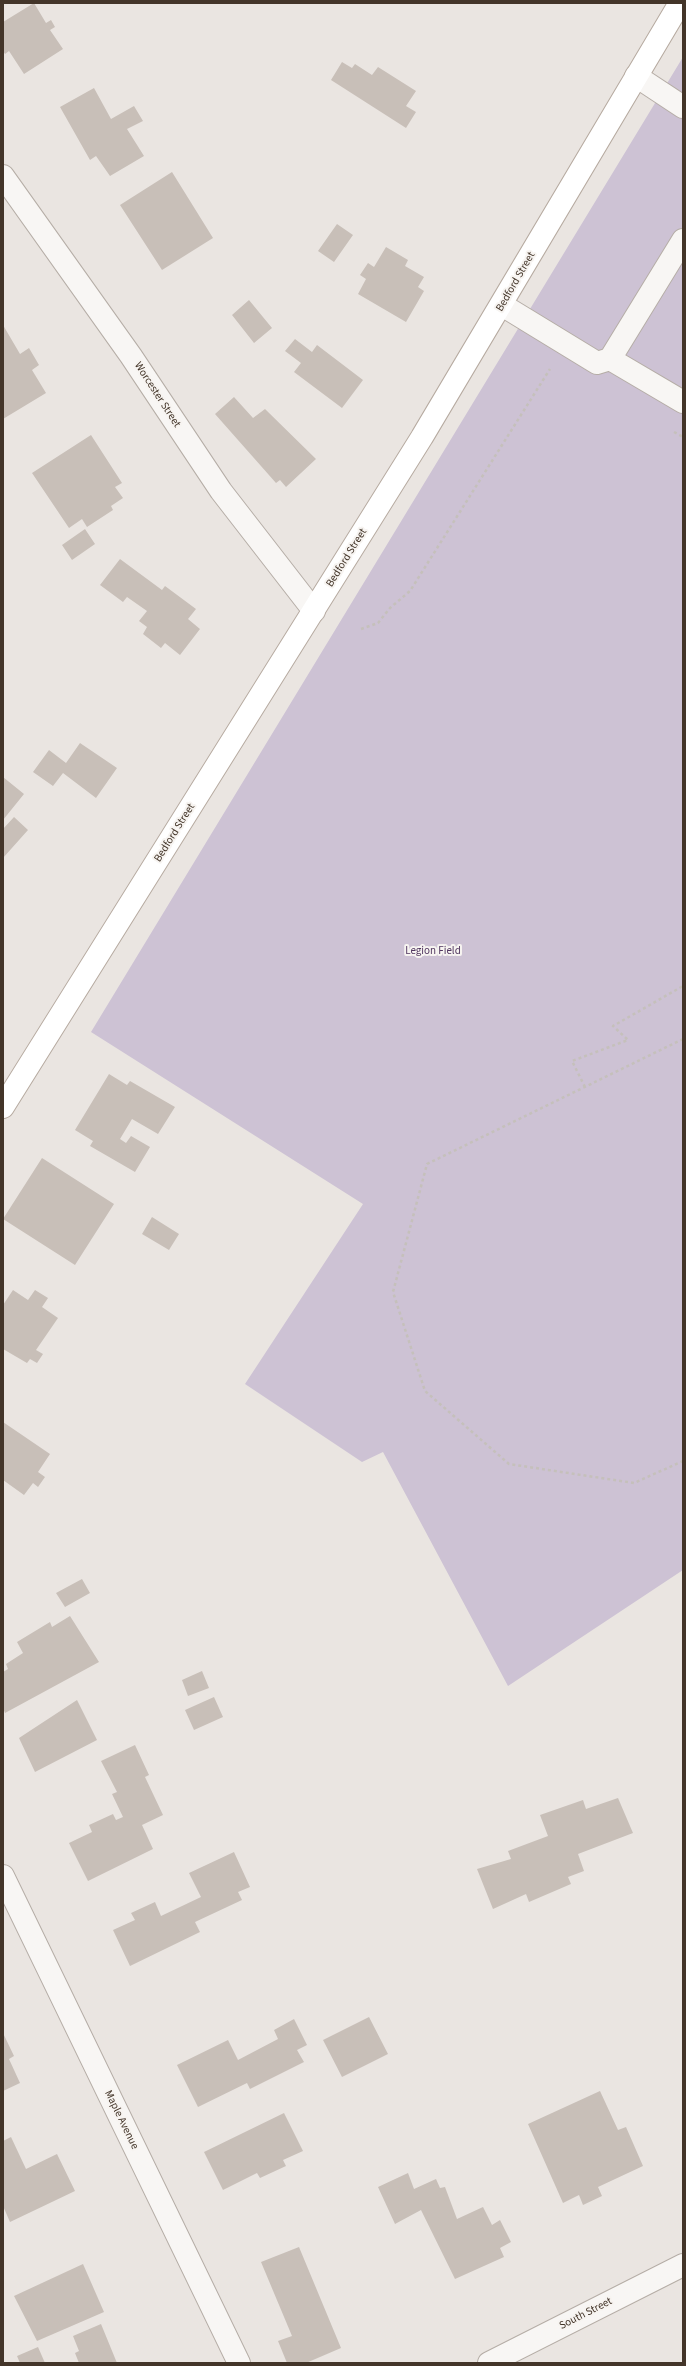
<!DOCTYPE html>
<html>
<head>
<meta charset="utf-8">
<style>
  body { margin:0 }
  #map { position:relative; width:686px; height:2366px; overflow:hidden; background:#eae5e1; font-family:"Source Sans 3",sans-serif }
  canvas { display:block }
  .frame { position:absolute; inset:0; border:4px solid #433529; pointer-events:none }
</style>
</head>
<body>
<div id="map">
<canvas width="686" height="2366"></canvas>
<div class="frame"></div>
</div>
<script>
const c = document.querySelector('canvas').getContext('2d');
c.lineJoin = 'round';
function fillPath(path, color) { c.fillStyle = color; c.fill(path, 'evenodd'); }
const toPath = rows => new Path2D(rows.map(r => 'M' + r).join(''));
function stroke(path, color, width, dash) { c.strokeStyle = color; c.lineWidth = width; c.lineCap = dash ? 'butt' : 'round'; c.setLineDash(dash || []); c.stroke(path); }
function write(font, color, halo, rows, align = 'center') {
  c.font = font + ' "Source Sans 3",sans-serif'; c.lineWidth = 4; c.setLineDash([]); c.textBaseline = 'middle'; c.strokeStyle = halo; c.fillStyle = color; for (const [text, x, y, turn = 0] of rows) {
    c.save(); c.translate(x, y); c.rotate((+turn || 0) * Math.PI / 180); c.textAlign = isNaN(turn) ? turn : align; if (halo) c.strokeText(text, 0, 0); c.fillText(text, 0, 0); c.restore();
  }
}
const green = toPath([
  [683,57,683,1570,508,1686,383,1452,362,1462,245,1384,363,1204,91,1032]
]);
const building = toPath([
  [34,3,46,23,51,20,55,27,50,30,63,49,24,74,9,51,5,54,3,51,3,22],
  [342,62,352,68,355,64,372,75,378,67,416,91,406,106,416,112,406,128,331,80],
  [94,88,111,119,134,106,143,121,127,129,144,156,110,176,96,156,90,160,60,107],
  [172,172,213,238,162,270,120,205],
  [337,224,353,235,334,262,318,251],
  [386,247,408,260,405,266,424,277,418,287,424,291,406,322,358,294,366,279,360,275,368,263,374,267],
  [249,300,272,328,254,343,232,315],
  [3,325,20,354,29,348,39,365,32,370,46,393,3,419],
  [295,339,312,352,317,345,363,380,342,408,294,372,301,363,285,351],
  [234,397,253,418,265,409,316,459,286,487,280,480,276,483,215,414],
  [91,435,122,483,115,487,123,498,111,506,113,510,87,527,82,519,69,528,32,473],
  [85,529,95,544,72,560,62,545],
  [120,559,162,590,165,586,196,609,188,619,200,629,180,655,165,643,161,648,143,634,147,627,139,621,147,611,127,597,123,602,100,585],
  [80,743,117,768,96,798,63,773,53,786,33,772,49,750,66,763],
  [3,777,24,794,3,820],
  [14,817,28,830,3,858,3,829],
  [109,1074,127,1085,130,1081,175,1107,158,1134,132,1119,120,1139,126,1143,131,1136,150,1147,135,1172,90,1146,93,1141,75,1130],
  [42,1158,114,1204,75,1265,3,1219],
  [152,1217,179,1234,169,1250,142,1234],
  [13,1290,28,1300,35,1290,48,1298,42,1307,58,1318,36,1350,43,1354,37,1363,30,1359,27,1363,3,1349,3,1305],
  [3,1422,50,1454,38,1472,45,1477,38,1487,33,1483,24,1495,3,1480],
  [82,1579,90,1593,65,1607,56,1593],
  [70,1616,99,1662,5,1713,3,1708,3,1672,8,1669,6,1664,23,1653,17,1642,50,1622,52,1627],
  [202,1671,209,1688,188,1696,182,1680],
  [214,1697,223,1717,194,1730,185,1710],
  [77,1700,97,1740,35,1772,19,1738],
  [135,1745,149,1775,145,1777,163,1815,142,1825,153,1849,88,1881,69,1843,92,1832,89,1825,113,1814,116,1820,123,1817,112,1794,117,1792,101,1761],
  [618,1798,633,1833,578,1854,584,1871,568,1877,571,1884,529,1902,526,1894,493,1909,477,1869,511,1859,508,1851,548,1836,540,1815,583,1800,586,1809],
  [234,1852,250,1887,238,1892,242,1900,195,1922,200,1932,130,1966,113,1930,135,1920,131,1913,155,1902,161,1916,201,1897,189,1873],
  [369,2017,388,2054,342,2077,323,2040],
  [294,2019,307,2045,297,2050,304,2062,250,2089,247,2083,198,2107,177,2065,228,2040,238,2060,278,2039,274,2030],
  [3,2033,14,2056,9,2059,20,2083,3,2091],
  [600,2091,618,2130,626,2127,643,2166,598,2187,602,2196,583,2205,579,2195,563,2203,528,2124],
  [284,2113,303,2151,283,2160,286,2166,260,2178,257,2173,223,2190,204,2152],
  [11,2137,26,2169,57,2154,75,2191,10,2222,3,2206,3,2141],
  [408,2173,414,2189,436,2179,440,2188,445,2187,457,2219,483,2207,492,2225,500,2220,511,2242,500,2248,504,2257,455,2279,421,2210,395,2224,378,2187],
  [299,2247,341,2348,306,2363,287,2363,278,2341,292,2336,261,2262],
  [83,2264,104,2312,37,2341,14,2296],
  [101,2324,117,2363,79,2363,75,2353,79,2351,73,2336],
  [38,2347,45,2363,20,2363,17,2356]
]);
const path = toPath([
  [674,432,683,437],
  [361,629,378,623,390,608,410,591,550,369],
  [683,1039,427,1164,393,1292,425,1391,509,1464,634,1483,683,1461],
  [585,1087,572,1061,628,1040,613,1026,683,986]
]);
const minor = toPath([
  [636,76,683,107],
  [3,176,131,356,221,491,314,611],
  [502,305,597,363,610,359,683,240],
  [610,359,683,402],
  [3,1876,239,2363],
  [489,2363,683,2265]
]);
const major = toPath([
  [3,1107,422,437,680,3]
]);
const streetNames = [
  ["Bedford Street",516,282,-60],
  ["Worcester Street",157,395,57],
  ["Bedford Street",347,558,-58],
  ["Bedford Street",175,833,-58],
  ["Maple Avenue",121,2120,64],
  ["South Street",586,2314,-27]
];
const parkNames = [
  ["Legion Field",433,952]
];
fillPath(green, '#cdc2d4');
fillPath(building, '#c8bfb8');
stroke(minor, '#b5ada6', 24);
stroke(major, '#b6aaa0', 24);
stroke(path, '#c5c0bb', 2.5, [3, 3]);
stroke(minor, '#f8f6f4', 22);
stroke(major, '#fff', 22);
write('11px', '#433529', '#f7f4f1', streetNames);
write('11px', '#50365f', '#f7f4f1', parkNames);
</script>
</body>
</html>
